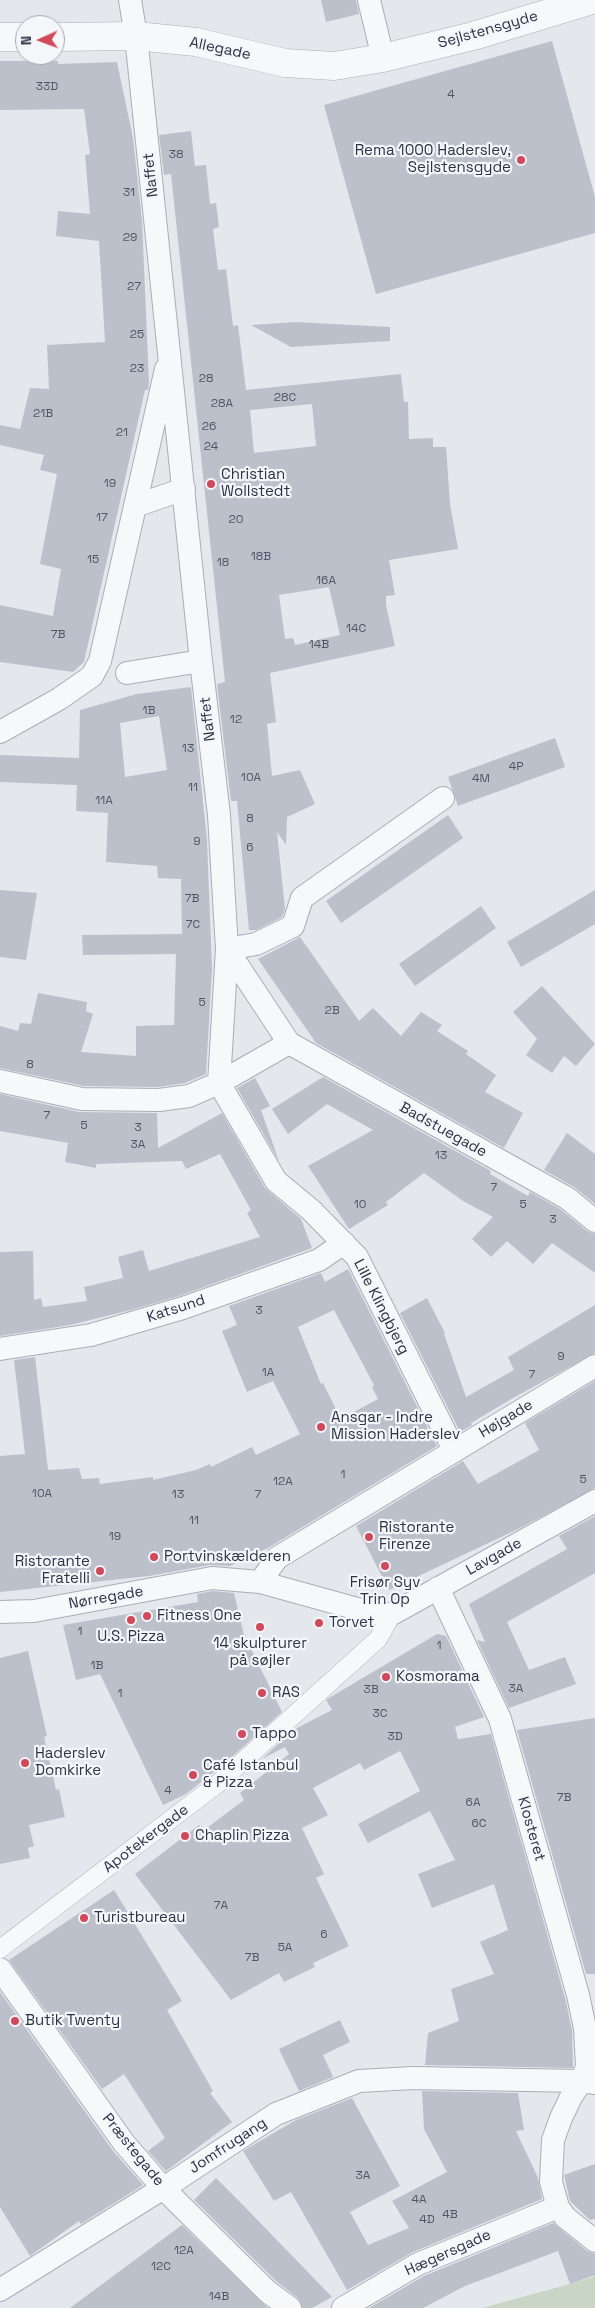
<!DOCTYPE html>
<html>
<head>
<meta charset="utf-8">
<style>
  body { margin:0 }
  #map { position:relative; width:595px; height:2308px; overflow:hidden; background:#e4e7ec; font-family:"Space Grotesk",sans-serif }
  canvas { display:block }
  .north { position:absolute; left:15px; top:15px; width:50px; height:50px; box-sizing:border-box; background:#f4f6f9; border:1px solid #a4a8b1; border-radius:50%; rotate:268deg; font-size:14px; font-weight:700; line-height:20px; text-align:center; color:#2b3445 }
  .north::after { content:''; display:block; margin:auto; width:18px; height:22px; background:#d1495b; clip-path:polygon(50% 0,100% 100%,50% 72%,0 100%) }
</style>
</head>
<body>
<div id="map">
<canvas width="595" height="2308"></canvas>
<div class="north">N</div>
</div>
<script>
const c = document.querySelector('canvas').getContext('2d');
c.lineJoin = 'round';
function fillPath(path, color) { c.fillStyle = color; c.fill(path, 'evenodd'); }
const toPath = rows => new Path2D(rows.map(r => 'M' + r).join(''));
function stroke(path, color, width, dash) { c.strokeStyle = color; c.lineWidth = width; c.lineCap = dash ? 'butt' : 'round'; c.setLineDash(dash || []); c.stroke(path); }
function write(font, color, halo, rows, align = 'center') {
  c.font = font + ' "Space Grotesk",sans-serif'; c.lineWidth = 4.5; c.setLineDash([]); c.textBaseline = 'middle'; c.strokeStyle = halo; c.fillStyle = color; for (const [text, x, y, turn = 0] of rows) {
    c.save(); c.translate(x, y); c.rotate((+turn || 0) * Math.PI / 180); c.textAlign = isNaN(turn) ? turn : align; if (halo) c.strokeText(text, 0, 0); c.fillText(text, 0, 0); c.restore();
  }
}
const green = toPath([
  [595,2276,595,2308,482,2308,570,2284]
]);
const building = toPath([
  [321,0,356,0,359,14,326,22],
  [552,41,595,197,595,233,376,294,324,105],
  [0,61,58,61,58,64,117,62,133,138,142,221,149,383,148,390,145,390,84,662,73,672,0,662,0,605,53,616,61,569,40,564,57,474,40,470,44,455,0,445,0,425,20,429,30,388,49,389,47,345,105,342,99,241,56,236,58,211,90,214,85,155,90,154,84,109,0,110],
  [191,131,195,166,206,165,210,204,216,203,219,227,213,229,218,270,226,269,233,326,238,325,246,390,401,374,404,402,408,402,409,439,433,438,433,447,446,447,450,504,458,549,389,560,395,595,386,596,386,605,395,646,270,673,276,722,267,724,272,776,300,770,315,804,287,817,286,845,277,832,285,909,282,917,256,930,249,930,237,801,231,801,217,684,225,682,171,174,164,175,159,135],
  [312,404,316,446,254,453,250,410],
  [329,587,340,635,295,645,293,638,285,639,279,595],
  [296,322,390,327,390,341,291,347,251,325],
  [191,687,207,840,212,969,206,1074,185,1083,158,1087,84,1086,0,1068,0,1026,18,1031,20,1023,31,1024,38,993,87,1002,86,1011,93,1014,81,1052,136,1056,136,1026,174,1025,176,954,83,955,82,935,182,934,181,879,158,878,157,866,106,862,108,813,76,811,77,785,0,782,0,755,79,758,80,710,137,694],
  [159,716,167,770,125,777,120,723],
  [555,738,565,767,458,806,448,777],
  [448,815,463,838,341,923,326,901],
  [0,890,37,893,26,960,0,957],
  [595,890,595,924,521,967,507,942],
  [481,906,496,928,415,986,399,964],
  [300,937,359,1021,373,1008,401,1036,421,1012,442,1025,437,1031,468,1051,466,1054,496,1075,485,1092,523,1113,504,1148,316,1043,258,959],
  [542,986,595,1044,576,1066,564,1056,552,1073,526,1055,537,1039,513,1012],
  [323,1077,491,1171,490,1174,528,1196,530,1192,560,1209,587,1231,595,1234,595,1273,552,1243,533,1264,507,1241,491,1257,472,1239,493,1217,463,1201,424,1173,386,1202,388,1205,349,1229,308,1166,373,1130,327,1104,288,1134,272,1109],
  [255,1078,270,1106,261,1110,279,1161,237,1088],
  [0,1094,79,1112,157,1113,158,1148,222,1113,265,1188,301,1219,312,1248,179,1296,131,1310,70,1325,0,1336,0,1252,33,1251,34,1300,41,1298,43,1307,87,1301,84,1287,123,1278,118,1257,143,1250,149,1271,260,1237,247,1213,251,1210,220,1154,186,1169,182,1161,96,1164,96,1168,65,1162,68,1143,0,1131],
  [567,1133,595,1154,595,1204,574,1187,544,1170],
  [348,1269,437,1446,268,1548,230,1566,210,1565,149,1576,0,1592,0,1456,25,1454,14,1360,35,1357,48,1470,79,1468,82,1479,99,1478,100,1484,153,1477,153,1480,196,1470,210,1464,211,1467,252,1447,256,1455,300,1434,273,1381,247,1392,222,1331,237,1325,229,1306,321,1273,325,1282],
  [334,1310,374,1385,372,1387,378,1399,341,1419,323,1383,321,1384,298,1327],
  [427,1298,445,1333,444,1334,466,1397,514,1370,508,1357,595,1305,595,1353,513,1398,471,1423,472,1425,460,1432,400,1313],
  [595,1381,595,1488,518,1529,389,1590,356,1526,463,1461,478,1484,539,1450,525,1423],
  [595,1516,595,1573,507,1622,529,1670,565,1657,576,1684,509,1708,477,1640,485,1642,469,1604,567,1549,559,1536],
  [213,1591,234,1593,244,1635,282,1712,224,1764,186,1794,163,1805,100,1674,76,1680,63,1625,198,1602,197,1594],
  [437,1634,446,1636,484,1717,455,1727,458,1739,491,1734,565,1998,572,2030,573,2068,425,2065,428,2033,459,2021,451,1989,494,1974,480,1942,508,1930,494,1884,432,1908,418,1874,455,1860,430,1811,368,1843,358,1824,420,1791,400,1751,364,1770,360,1763,313,1788,328,1815,302,1828,324,1874,316,1878,349,1946,313,1963,315,1967,284,1982,279,1973,231,2000,135,1874,199,1825,203,1831,244,1800,240,1793,289,1754,285,1747,262,1759,293,1730,332,1710,326,1700,329,1698],
  [28,1651,47,1736,44,1737,56,1790,59,1789,65,1817,29,1825,34,1846,28,1848,30,1858,0,1864,0,1658],
  [595,1718,595,1974,586,1974,517,1730],
  [114,1890,182,2001,167,2010,213,2091,210,2093,232,2122,166,2171,148,2151,165,2138,124,2074,102,2089,9,1960],
  [0,1992,113,2151,143,2185,81,2224,79,2221,30,2256,0,2207],
  [340,2020,350,2042,323,2055,333,2077,299,2091,279,2049],
  [422,2091,518,2093,524,2130,516,2131,538,2178,542,2199,413,2252,347,2290,291,2192,274,2201,243,2151,296,2120,352,2098,400,2186,350,2212,368,2245,409,2228,392,2201,447,2172,424,2129],
  [595,2164,595,2219,590,2220,570,2201,564,2175],
  [216,2178,242,2204,332,2297,312,2308,303,2308,298,2298,277,2282,194,2200],
  [553,2223,587,2251,595,2254,595,2275,570,2284,558,2251,465,2286,423,2308,369,2308,424,2276],
  [182,2225,268,2308,70,2308]
]);
const pedestrian = toPath([
  [0,1949,220,1782,378,1639,392,1614]
]);
const minor = toPath([
  [369,0,383,58],
  [135,506,166,369],
  [127,673,201,661],
  [0,732,59,699,92,676,100,661,135,506,184,489],
  [289,1043,567,1198,595,1221],
  [0,1081,82,1099,159,1100,189,1096,219,1083,289,1043,227,949,219,815,201,661,136,36,130,0],
  [219,1083,276,1181,311,1210,357,1257,454,1450],
  [219,1083,227,949,256,944,293,926,302,898,443,798],
  [0,1349,91,1335,183,1308,319,1260,344,1243],
  [260,1582,277,1558,595,1366],
  [438,1588,500,1719,578,1995,585,2028,587,2066,582,2081,572,2095,561,2118,553,2140,551,2182,558,2207,565,2217,595,2241],
  [0,1612,34,1611,212,1578,260,1582,372,1613,392,1614,595,1501],
  [0,1969,124,2143,163,2188,268,2292,290,2308],
  [0,2290,173,2182,276,2114,359,2081,413,2078,582,2081,594,2083],
  [343,2308,418,2264,558,2207]
]);
const tertiary = toPath([
  [0,37,25,37],
  [55,37,136,36,196,42,285,63,334,66,383,58,473,36,592,0]
]);
const markers = [
  [521,160,5,"#d1495b"],
  [211,484,5,"#d1495b"],
  [321,1427,5,"#d1495b"],
  [369,1537,5,"#d1495b"],
  [154,1557,5,"#d1495b"],
  [385,1566,5,"#d1495b"],
  [100,1571,5,"#d1495b"],
  [147,1616,5,"#d1495b"],
  [131,1620,5,"#d1495b"],
  [319,1623,5,"#d1495b"],
  [260,1627,5,"#d1495b"],
  [386,1677,5,"#d1495b"],
  [262,1693,5,"#d1495b"],
  [242,1734,5,"#d1495b"],
  [25,1763,5,"#d1495b"],
  [193,1775,5,"#d1495b"],
  [185,1836,5,"#d1495b"],
  [84,1918,5,"#d1495b"],
  [15,2021,5,"#d1495b"]
];
const numberNames = [
  ["33D",47,87],
  ["4",451,95],
  ["38",176,155],
  ["31",129,193],
  ["29",130,238],
  ["27",134,287],
  ["25",137,335],
  ["23",137,369],
  ["28",206,379],
  ["28C",285,398],
  ["28A",222,404],
  ["21B",43,414],
  ["26",209,427],
  ["21",122,433],
  ["24",211,447],
  ["19",110,484],
  ["17",102,518],
  ["20",236,520],
  ["18B",261,557],
  ["15",93,560],
  ["18",223,563],
  ["16A",326,581],
  ["14C",356,629],
  ["7B",58,635],
  ["14B",319,645],
  ["1B",149,711],
  ["12",236,720],
  ["13",188,749],
  ["4P",516,767],
  ["10A",251,778],
  ["4M",481,779],
  ["11",193,788],
  ["11A",104,801],
  ["8",250,819],
  ["9",197,842],
  ["6",250,848],
  ["7B",192,899],
  ["7C",193,925],
  ["5",202,1003],
  ["2B",332,1011],
  ["8",30,1065],
  ["7",47,1116],
  ["5",84,1126],
  ["3",138,1128],
  ["3A",138,1145],
  ["13",441,1156],
  ["7",494,1188],
  ["10",360,1205],
  ["5",523,1205],
  ["3",553,1220],
  ["3",259,1311],
  ["9",561,1357],
  ["1A",268,1373],
  ["7",532,1375],
  ["1",343,1475],
  ["5",583,1480],
  ["12A",283,1482],
  ["10A",42,1494],
  ["13",178,1495],
  ["7",258,1495],
  ["11",194,1521],
  ["19",115,1537],
  ["1",80,1632],
  ["1",439,1646],
  ["1B",97,1666],
  ["3A",516,1689],
  ["3B",371,1690],
  ["1",120,1694],
  ["3C",380,1714],
  ["3D",395,1737],
  ["4",168,1791],
  ["7B",564,1798],
  ["6A",473,1803],
  ["6C",479,1824],
  ["7A",221,1906],
  ["6",324,1935],
  ["5A",285,1948],
  ["7B",252,1958],
  ["3A",363,2176],
  ["4A",419,2200],
  ["4B",450,2215],
  ["4D",427,2220],
  ["12A",184,2251],
  ["12C",161,2267],
  ["14B",219,2297]
];
const streetNames = [
  ["Sejlstensgyde",488,30,-16],
  ["Allegade",220,49,12],
  ["Naffet",151,175,-96],
  ["Naffet",208,719,-97],
  ["Badstuegade",443,1130,29],
  ["Lille Klingbjerg",381,1307,63],
  ["Katsund",176,1309,-18],
  ["Højgade",506,1419,-31],
  ["Lavgade",494,1557,-29],
  ["Nørregade",106,1598,-10],
  ["Klosteret",531,1829,74],
  ["Apotekergade",146,1839,-37],
  ["Jomfrugang",228,2146,-33],
  ["Præstegade",133,2150,51],
  ["Hægersgade",448,2253,-24]
];
const poiNames = [
  ["Rema 1000 Haderslev,",511,151,"right"],
  ["Sejlstensgyde",511,168,"right"],
  ["Christian",221,475],
  ["Wollstedt",221,492],
  ["Ansgar - Indre",331,1418],
  ["Mission Haderslev",331,1435],
  ["Ristorante",379,1528],
  ["Firenze",379,1545],
  ["Portvinskælderen",164,1557],
  ["Ristorante",90,1562,"right"],
  ["Fratelli",90,1579,"right"],
  ["Frisør Syv",385,1583,"center"],
  ["Trin Op",385,1600,"center"],
  ["Fitness One",157,1616],
  ["Torvet",329,1623],
  ["U.S. Pizza",131,1637,"center"],
  ["14 skulpturer",260,1644,"center"],
  ["på søjler",260,1661,"center"],
  ["Kosmorama",396,1677],
  ["RAS",272,1693],
  ["Tappo",252,1734],
  ["Haderslev",35,1754],
  ["Domkirke",35,1771],
  ["Café Istanbul",203,1766],
  ["& Pizza",203,1783],
  ["Chaplin Pizza",195,1836],
  ["Turistbureau",94,1918],
  ["Butik Twenty",25,2021]
];
fillPath(green, '#c9d6c5');
fillPath(building, '#bbc0ca');
stroke(pedestrian, '#a9aeb7', 19);
stroke(minor, '#a9aeb7', 24);
stroke(tertiary, '#a9aeb7', 29);
stroke(pedestrian, '#f7f8fa', 18);
stroke(minor, '#f7f8fa', 22);
stroke(tertiary, '#f7f8fa', 28);
for (const [x, y, r, color] of markers) { const dot = new Path2D(); dot.arc(x, y, r, 0, 2 * Math.PI); c.fillStyle = color; c.fill(dot); stroke(dot, '#f4f6f9', 2); }
write('12px', '#4f5766', null, numberNames);
write('15px', '#2b3445', '#f4f6f9', streetNames);
write('15px', '#2b3445', '#f4f6f9', poiNames, 'left');
</script>
</body>
</html>
